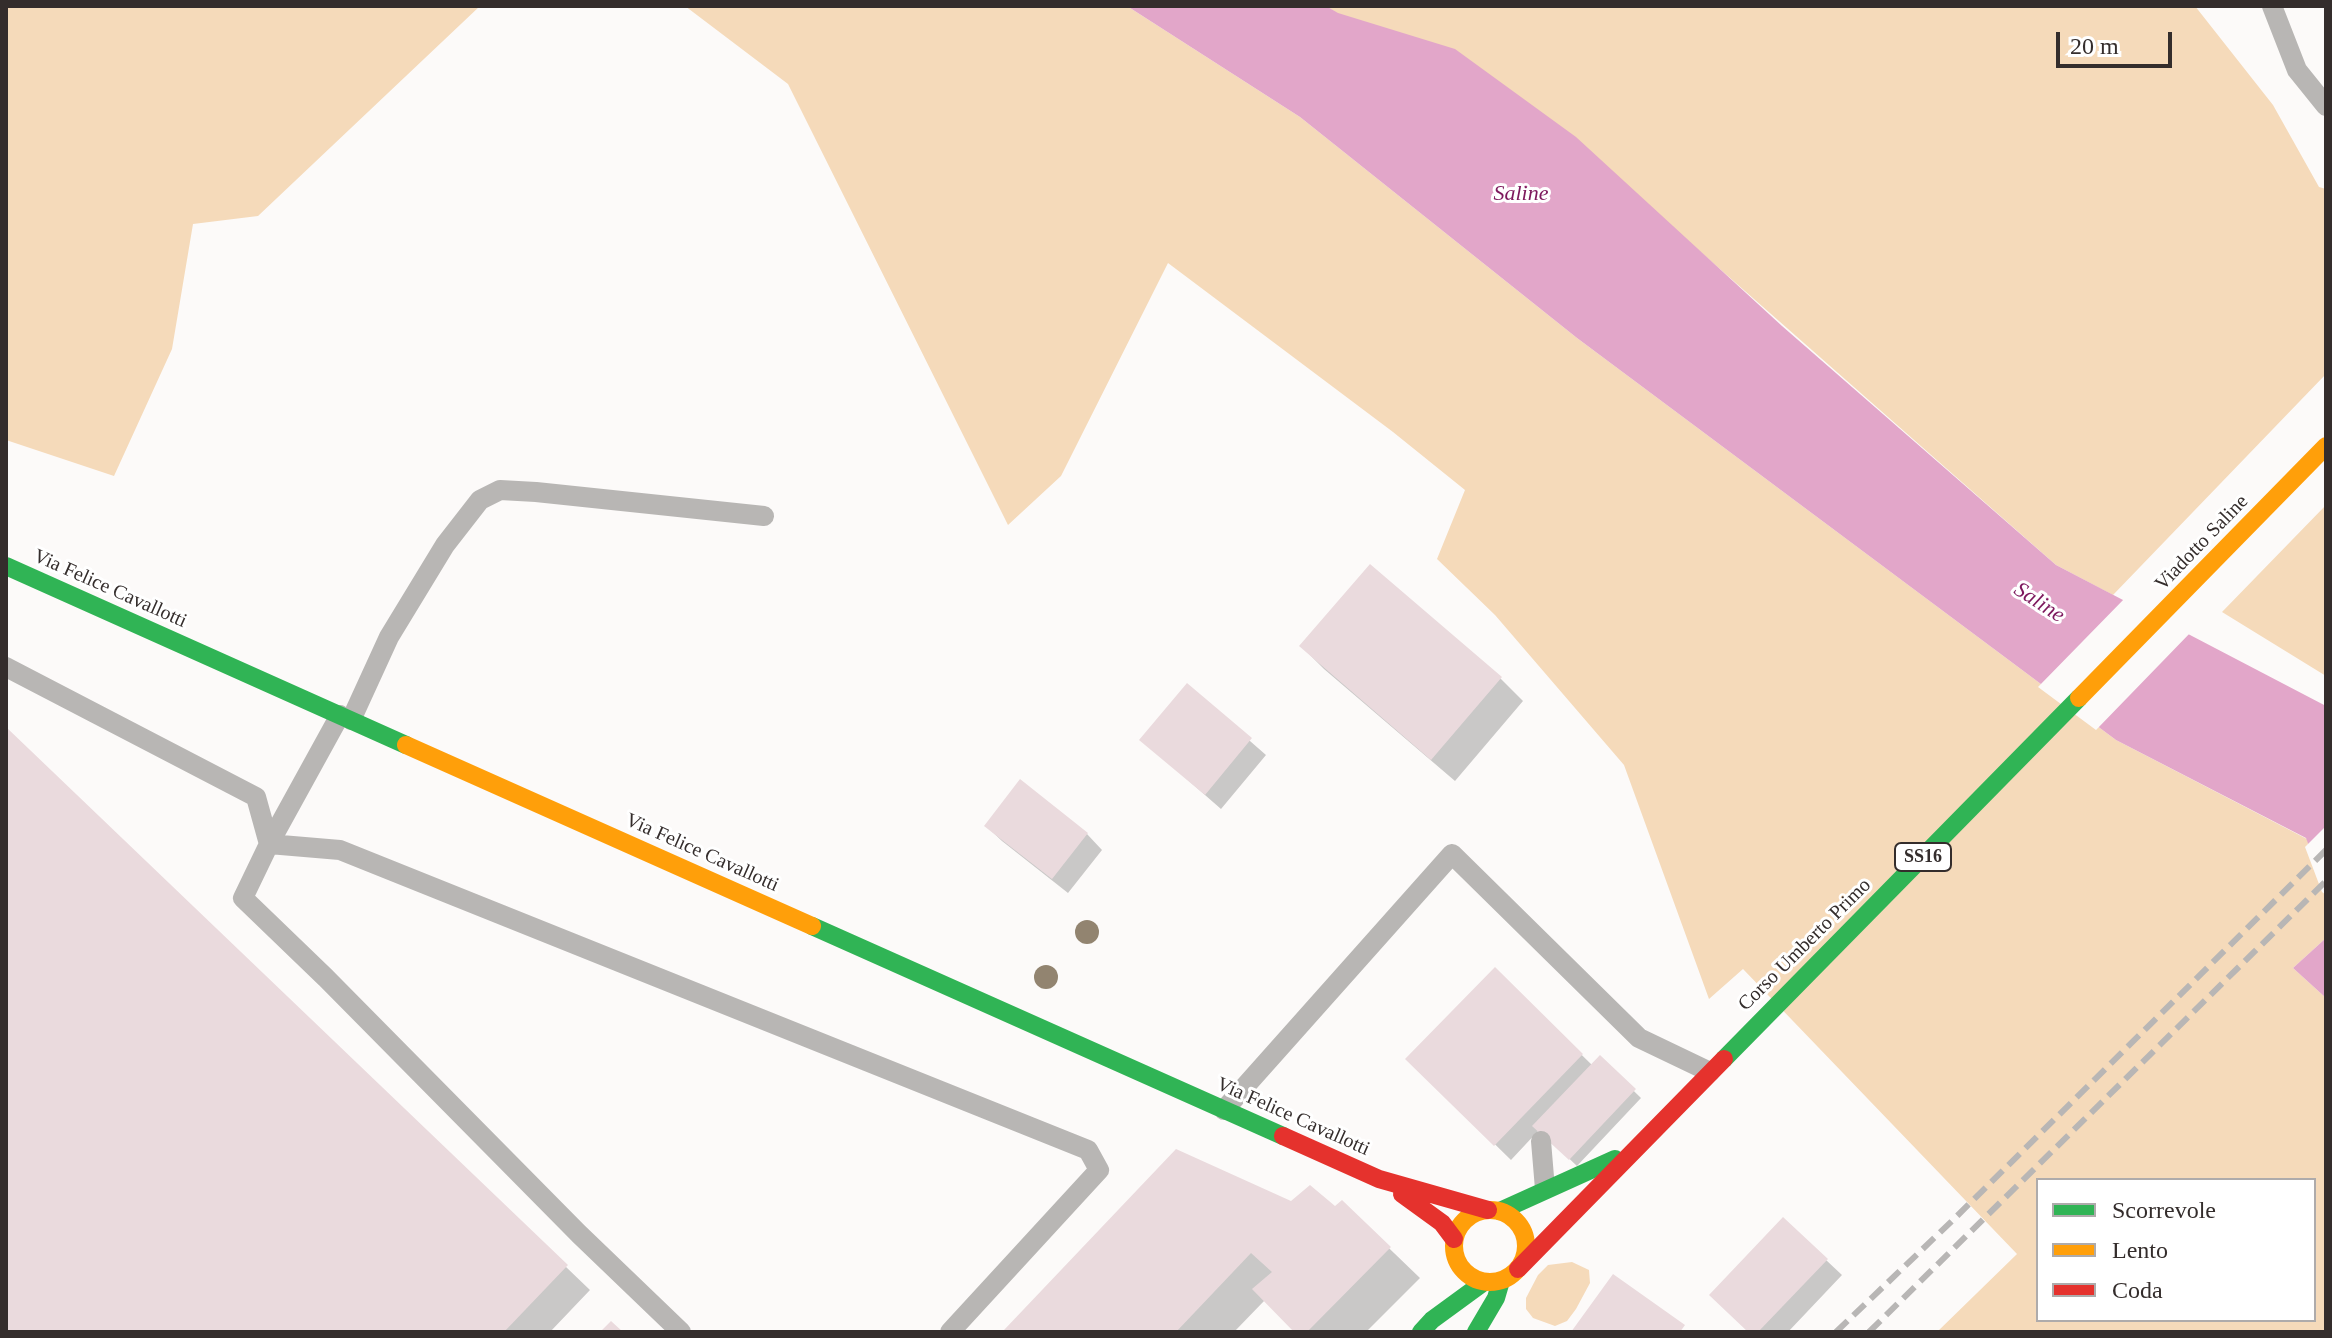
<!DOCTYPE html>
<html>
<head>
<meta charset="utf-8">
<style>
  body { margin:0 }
  #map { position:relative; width:2332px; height:1338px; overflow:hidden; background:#fcfaf9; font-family:Georgia,serif }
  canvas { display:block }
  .frame { position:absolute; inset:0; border:8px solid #342d2c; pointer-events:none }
  .legend { position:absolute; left:2036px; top:1178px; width:280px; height:144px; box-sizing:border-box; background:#fff; border:2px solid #aeabab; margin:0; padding:10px 14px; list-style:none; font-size:24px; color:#342d2c }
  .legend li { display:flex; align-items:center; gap:16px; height:40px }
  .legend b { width:40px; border:2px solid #aeabab }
  .scale { position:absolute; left:2056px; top:32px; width:116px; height:36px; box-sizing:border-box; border:4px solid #342d2c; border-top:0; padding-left:10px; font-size:24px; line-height:28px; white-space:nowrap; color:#342d2c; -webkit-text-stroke:6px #fff; paint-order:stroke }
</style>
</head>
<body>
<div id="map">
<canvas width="2332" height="1338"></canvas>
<div class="frame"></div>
<ul class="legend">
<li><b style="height:10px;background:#30b455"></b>Scorrevole</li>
<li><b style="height:10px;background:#ff9f0a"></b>Lento</li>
<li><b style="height:10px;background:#e5322d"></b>Coda</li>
</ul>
<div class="scale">20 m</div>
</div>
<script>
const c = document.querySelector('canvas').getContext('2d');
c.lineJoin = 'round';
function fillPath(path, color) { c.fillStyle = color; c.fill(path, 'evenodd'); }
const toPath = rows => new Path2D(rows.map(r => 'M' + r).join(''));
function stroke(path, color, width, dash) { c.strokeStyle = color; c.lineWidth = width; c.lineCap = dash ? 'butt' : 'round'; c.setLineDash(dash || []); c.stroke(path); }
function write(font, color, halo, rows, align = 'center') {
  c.font = font + ' Georgia,serif'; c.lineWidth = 6; c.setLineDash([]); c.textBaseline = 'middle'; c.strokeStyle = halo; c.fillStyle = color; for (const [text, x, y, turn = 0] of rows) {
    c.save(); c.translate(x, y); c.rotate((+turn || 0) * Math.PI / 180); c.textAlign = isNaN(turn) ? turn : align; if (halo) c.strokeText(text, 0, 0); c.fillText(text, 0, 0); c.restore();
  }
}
const green = toPath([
  [6,6,480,6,258,216,193,224,172,349,114,476,6,440],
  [685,6,1127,6,1300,117,1577,338,2116,740,2307,839,2326,891,2326,938,2293,968,2326,998,2326,1332,1937,1332,2017,1254,1743,969,1709,999,1624,765,1495,615,1437,559,1465,490,1393,432,1168,263,1061,476,1008,525,788,84],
  [2038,1180,2314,1180,2314,1320,2038,1320],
  [1326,6,2195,6,2273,105,2319,187,2326,189,2326,374,2113,595,2056,565,1687,240],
  [2326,505,2326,676,2222,612],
  [1572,1262,1589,1270,1590,1283,1576,1309,1567,1321,1555,1326,1533,1318,1526,1309,1526,1298,1538,1275,1548,1265]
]);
const water = toPath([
  [1127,6,1326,6,1338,13,1455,49,1576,137,1782,326,2056,565,2326,706,2326,891,2306,838,2116,740,1577,338,1300,117],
  [2326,938,2326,998,2293,968]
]);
const pier = toPath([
  [2126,597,2192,631,2096,730,2038,687],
  [2326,826,2326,895,2322,892,2305,847]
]);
const shadow = toPath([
  [1301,646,1500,678,1523,701,1455,781,1324,669],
  [1187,686,1266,755,1221,809,1142,740],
  [6,730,590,1290,550,1332,6,1332],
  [986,826,1087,834,1102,850,1068,893,1002,841],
  [1495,970,1592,1065,1600,1058,1641,1098,1577,1166,1539,1130,1511,1160,1408,1059],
  [1342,1203,1420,1278,1366,1332,1296,1332,1265,1300,1234,1332,1010,1332,1291,1204,1335,1209],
  [1826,1260,1842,1275,1788,1332,1750,1332]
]);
const building = toPath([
  [1370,564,1502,677,1431,760,1299,646],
  [1187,683,1252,738,1205,795,1139,740],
  [6,727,568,1265,504,1332,6,1332],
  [1020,779,1088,833,1052,879,984,826],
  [1495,967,1583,1054,1494,1146,1405,1059],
  [1600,1055,1636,1089,1569,1160,1532,1126],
  [1176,1149,1291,1201,1310,1185,1335,1206,1342,1200,1391,1247,1307,1332,1294,1332,1252,1289,1272,1272,1251,1253,1176,1332,1007,1332,1004,1330],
  [1783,1217,1828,1259,1758,1332,1748,1332,1709,1295],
  [1613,1274,1685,1325,1680,1332,1571,1332],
  [611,1321,623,1332,600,1332]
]);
const lane = toPath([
  [2272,6,2297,70,2326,106],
  [6,667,256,797,269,844,340,850,1088,1150,1099,1170,950,1332],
  [340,715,269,844,243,898,326,978,579,1234,681,1332],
  [351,720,389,637,445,545,480,500,500,490,536,492,764,516],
  [1224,1110,1452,854,1639,1038,1710,1072],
  [1541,1141,1545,1189]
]);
const fast = toPath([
  [6,566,406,745],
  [812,926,1283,1136],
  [1724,1059,2079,698],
  [1500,1211,1615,1159],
  [1421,1332,1432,1320,1484,1282],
  [1476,1332,1496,1298,1501,1281]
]);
const slow = toPath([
  [2079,698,2326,446],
  [406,745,812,926],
  '1454 1246a36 36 0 1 1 72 0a36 36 0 1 1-72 0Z'
]);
const jam = toPath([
  [1283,1136,1379,1179,1488,1210],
  [1402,1194,1442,1223,1454,1239],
  [1518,1269,1724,1059]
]);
const rail = toPath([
  [1836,1332,1953,1220,2326,850],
  [1869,1332,2326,881]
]);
const trees = [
  [1087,932],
  [1046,977]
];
const shields = [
  [1923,857,56]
];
const shieldNames = [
  ["SS16",1923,857]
];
const streetNames = [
  ["Viadotto Saline",2202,543,-46],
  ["Via Felice Cavallotti",110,589,24],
  ["Via Felice Cavallotti",702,853,24],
  ["Corso Umberto Primo",1805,945,-45],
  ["Via Felice Cavallotti",1293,1117,24]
];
const waterNames = [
  ["Saline",1521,194],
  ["Saline",2039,603,33]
];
fillPath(green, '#f5daba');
fillPath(water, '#e2a6c9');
fillPath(pier, '#fcfaf9');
fillPath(shadow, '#0003');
fillPath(building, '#eadadd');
stroke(lane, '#b8b6b4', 20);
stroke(fast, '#30b455', 18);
stroke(slow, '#ff9f0a', 18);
stroke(jam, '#e5322d', 18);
stroke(rail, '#b8b6b5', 6, [16, 8]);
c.fillStyle = '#928470';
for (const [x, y] of trees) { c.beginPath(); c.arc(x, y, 12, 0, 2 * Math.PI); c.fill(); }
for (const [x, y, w] of shields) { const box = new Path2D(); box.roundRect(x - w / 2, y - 14, w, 28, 6); c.fillStyle = '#fff'; c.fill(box); stroke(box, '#342d2c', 2); }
write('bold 18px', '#342d2c', null, shieldNames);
write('20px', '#342d2c', '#fff', streetNames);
write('italic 22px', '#7d185d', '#fff', waterNames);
</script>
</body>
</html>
